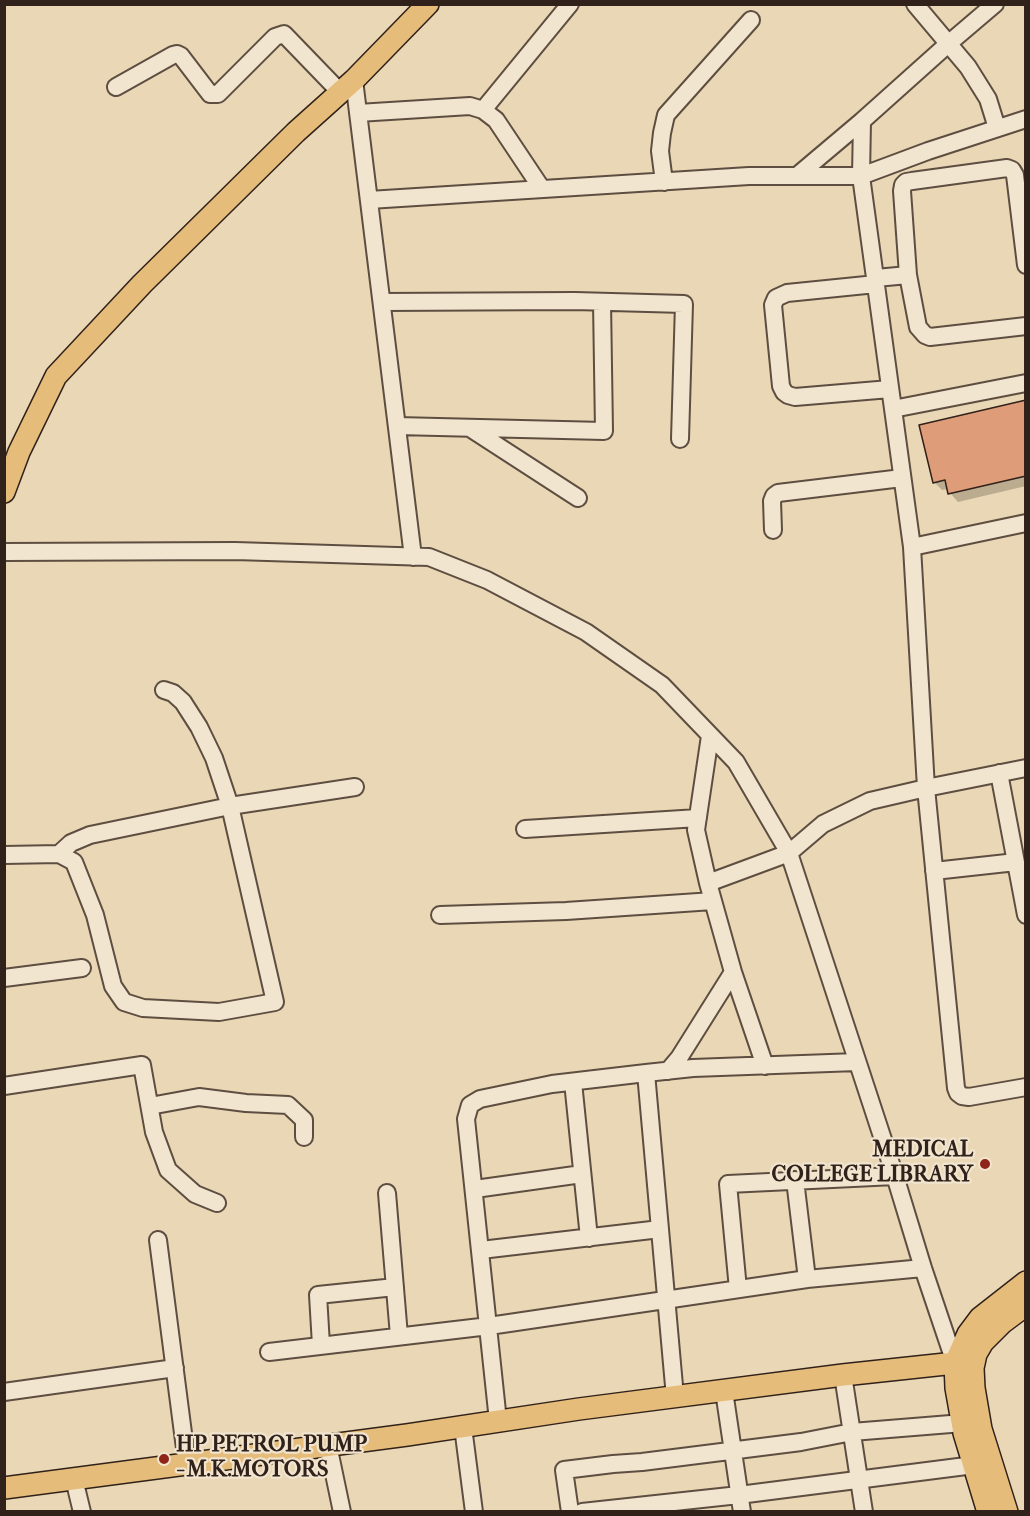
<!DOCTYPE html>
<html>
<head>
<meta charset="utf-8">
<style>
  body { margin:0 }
  #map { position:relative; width:1030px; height:1516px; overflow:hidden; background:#ead7b5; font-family:"IM FELL French Canon",serif }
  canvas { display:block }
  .frame { position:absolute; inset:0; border:6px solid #30211a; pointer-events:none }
</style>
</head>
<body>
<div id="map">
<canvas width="1030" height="1516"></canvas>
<div class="frame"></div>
</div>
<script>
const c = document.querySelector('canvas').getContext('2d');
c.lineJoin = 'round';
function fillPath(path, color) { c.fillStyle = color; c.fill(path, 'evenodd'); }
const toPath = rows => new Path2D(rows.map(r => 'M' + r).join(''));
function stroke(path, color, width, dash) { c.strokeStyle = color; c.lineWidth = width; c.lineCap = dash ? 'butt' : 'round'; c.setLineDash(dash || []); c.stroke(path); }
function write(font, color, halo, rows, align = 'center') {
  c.font = font + ' "IM FELL French Canon",serif'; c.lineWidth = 4.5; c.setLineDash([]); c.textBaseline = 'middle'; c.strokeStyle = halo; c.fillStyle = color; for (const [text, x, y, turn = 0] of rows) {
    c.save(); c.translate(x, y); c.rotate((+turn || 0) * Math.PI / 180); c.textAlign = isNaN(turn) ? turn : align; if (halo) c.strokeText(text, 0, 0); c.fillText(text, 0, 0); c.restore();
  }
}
const shadow = toPath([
  [1026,402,1026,486,958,502,950,493,949,489,942,490,934,482]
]);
const building = toPath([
  [1026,400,1026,476,948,494,945,480,933,483,919,425,1026,400]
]);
const minor = toPath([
  [915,4,968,67,988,99,997,128],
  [354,80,413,557],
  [116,87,173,55,177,54,181,56,210,94,218,94,275,37,284,34,340,92],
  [483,110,570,4],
  [358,113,470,106,483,110,496,120,542,189],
  [862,121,861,176,912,547,926,788,956,1088,958,1093,962,1096,969,1097,1026,1087],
  [798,175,862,121,948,44,995,4],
  [664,182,660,151,662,133,666,115,751,20],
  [369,200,749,176,861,176,928,151,1026,119],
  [908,275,902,191,903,185,906,182,912,181,1007,168,1012,170,1015,175,1026,265],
  [876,278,908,275,918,327,925,335,930,337,1026,326],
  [876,284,787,293,776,298,773,305,781,386,784,392,788,395,795,397,890,389],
  [382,302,575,301,684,304,680,439],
  [893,409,1026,383],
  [397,426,604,431,602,302],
  [470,428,578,498],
  [773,530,772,501,774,496,778,493,902,478],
  [912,547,1026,523],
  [4,552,235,551,429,557,487,580,586,632,662,685,736,762,789,853,895,1176,923,1268,955,1363],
  [710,736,696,830,708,883,733,972,765,1066],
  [999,773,1026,915],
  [525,829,698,818],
  [59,854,71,843,90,835,230,806,355,787],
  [4,855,59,854,74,862,95,915,113,986,124,1002,143,1008,219,1012,275,1002,230,806,214,758,199,727,183,702,173,693,164,690],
  [934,871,1016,862],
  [708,883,789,853,823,824,870,801,926,788,1026,768],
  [440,915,566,911,713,901],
  [4,978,82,968],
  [668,1071,679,1058,733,972],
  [646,1073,675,1397],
  [573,1082,589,1238],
  [4,1086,142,1065,154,1132,168,1170,195,1194,217,1203],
  [150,1106,199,1097,246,1103,288,1105,304,1120,304,1137],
  [795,1180,807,1279],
  [475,1189,582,1174],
  [387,1193,399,1336],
  [158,1240,187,1464],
  [481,1250,660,1229],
  [738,1289,728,1184,895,1176],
  [321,1345,318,1295,395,1287],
  [269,1352,489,1326,807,1279,923,1268],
  [843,1375,864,1512],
  [724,1391,742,1512],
  [4,1392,175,1368],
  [498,1421,466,1119,470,1105,480,1099,552,1084,646,1073,693,1068,857,1062],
  [463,1427,474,1512],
  [328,1445,342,1512],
  [74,1479,82,1512],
  [570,1512,564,1470,613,1464,642,1462,801,1442,852,1432,963,1423],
  [582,1512,739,1495,974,1465]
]);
const major = toPath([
  [4,492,19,452,56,376,142,284,296,132,354,80,428,4],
  [4,1488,407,1435,579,1409,843,1375,955,1363,973,1368],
  [988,1512,964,1433,956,1388,955,1363,968,1334,980,1318,1026,1282],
  [1007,1512,981,1429,974,1388,973,1368,976,1354,983,1342,1002,1323,1026,1305]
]);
const markers = [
  [985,1164,6,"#8f2418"],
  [164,1459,6,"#8f2418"]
];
const poiNames = [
  ["MEDICAL",973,1151],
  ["COLLEGE LIBRARY",973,1176],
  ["HP PETROL PUMP",176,1446,"left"],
  ["- M.K.MOTORS",176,1471,"left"]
];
fillPath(shadow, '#0003');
fillPath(building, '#de9d78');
stroke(building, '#30211a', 1.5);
stroke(minor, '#5e4e41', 20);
stroke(major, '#30211a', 24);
stroke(minor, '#f1e5cf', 16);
stroke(major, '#e5bc7a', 21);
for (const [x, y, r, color] of markers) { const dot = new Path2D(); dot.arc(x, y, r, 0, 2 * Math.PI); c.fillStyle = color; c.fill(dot); stroke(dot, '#f1e5cf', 2); }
write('bold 22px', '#30211a', '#f1e5cf', poiNames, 'right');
</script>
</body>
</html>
